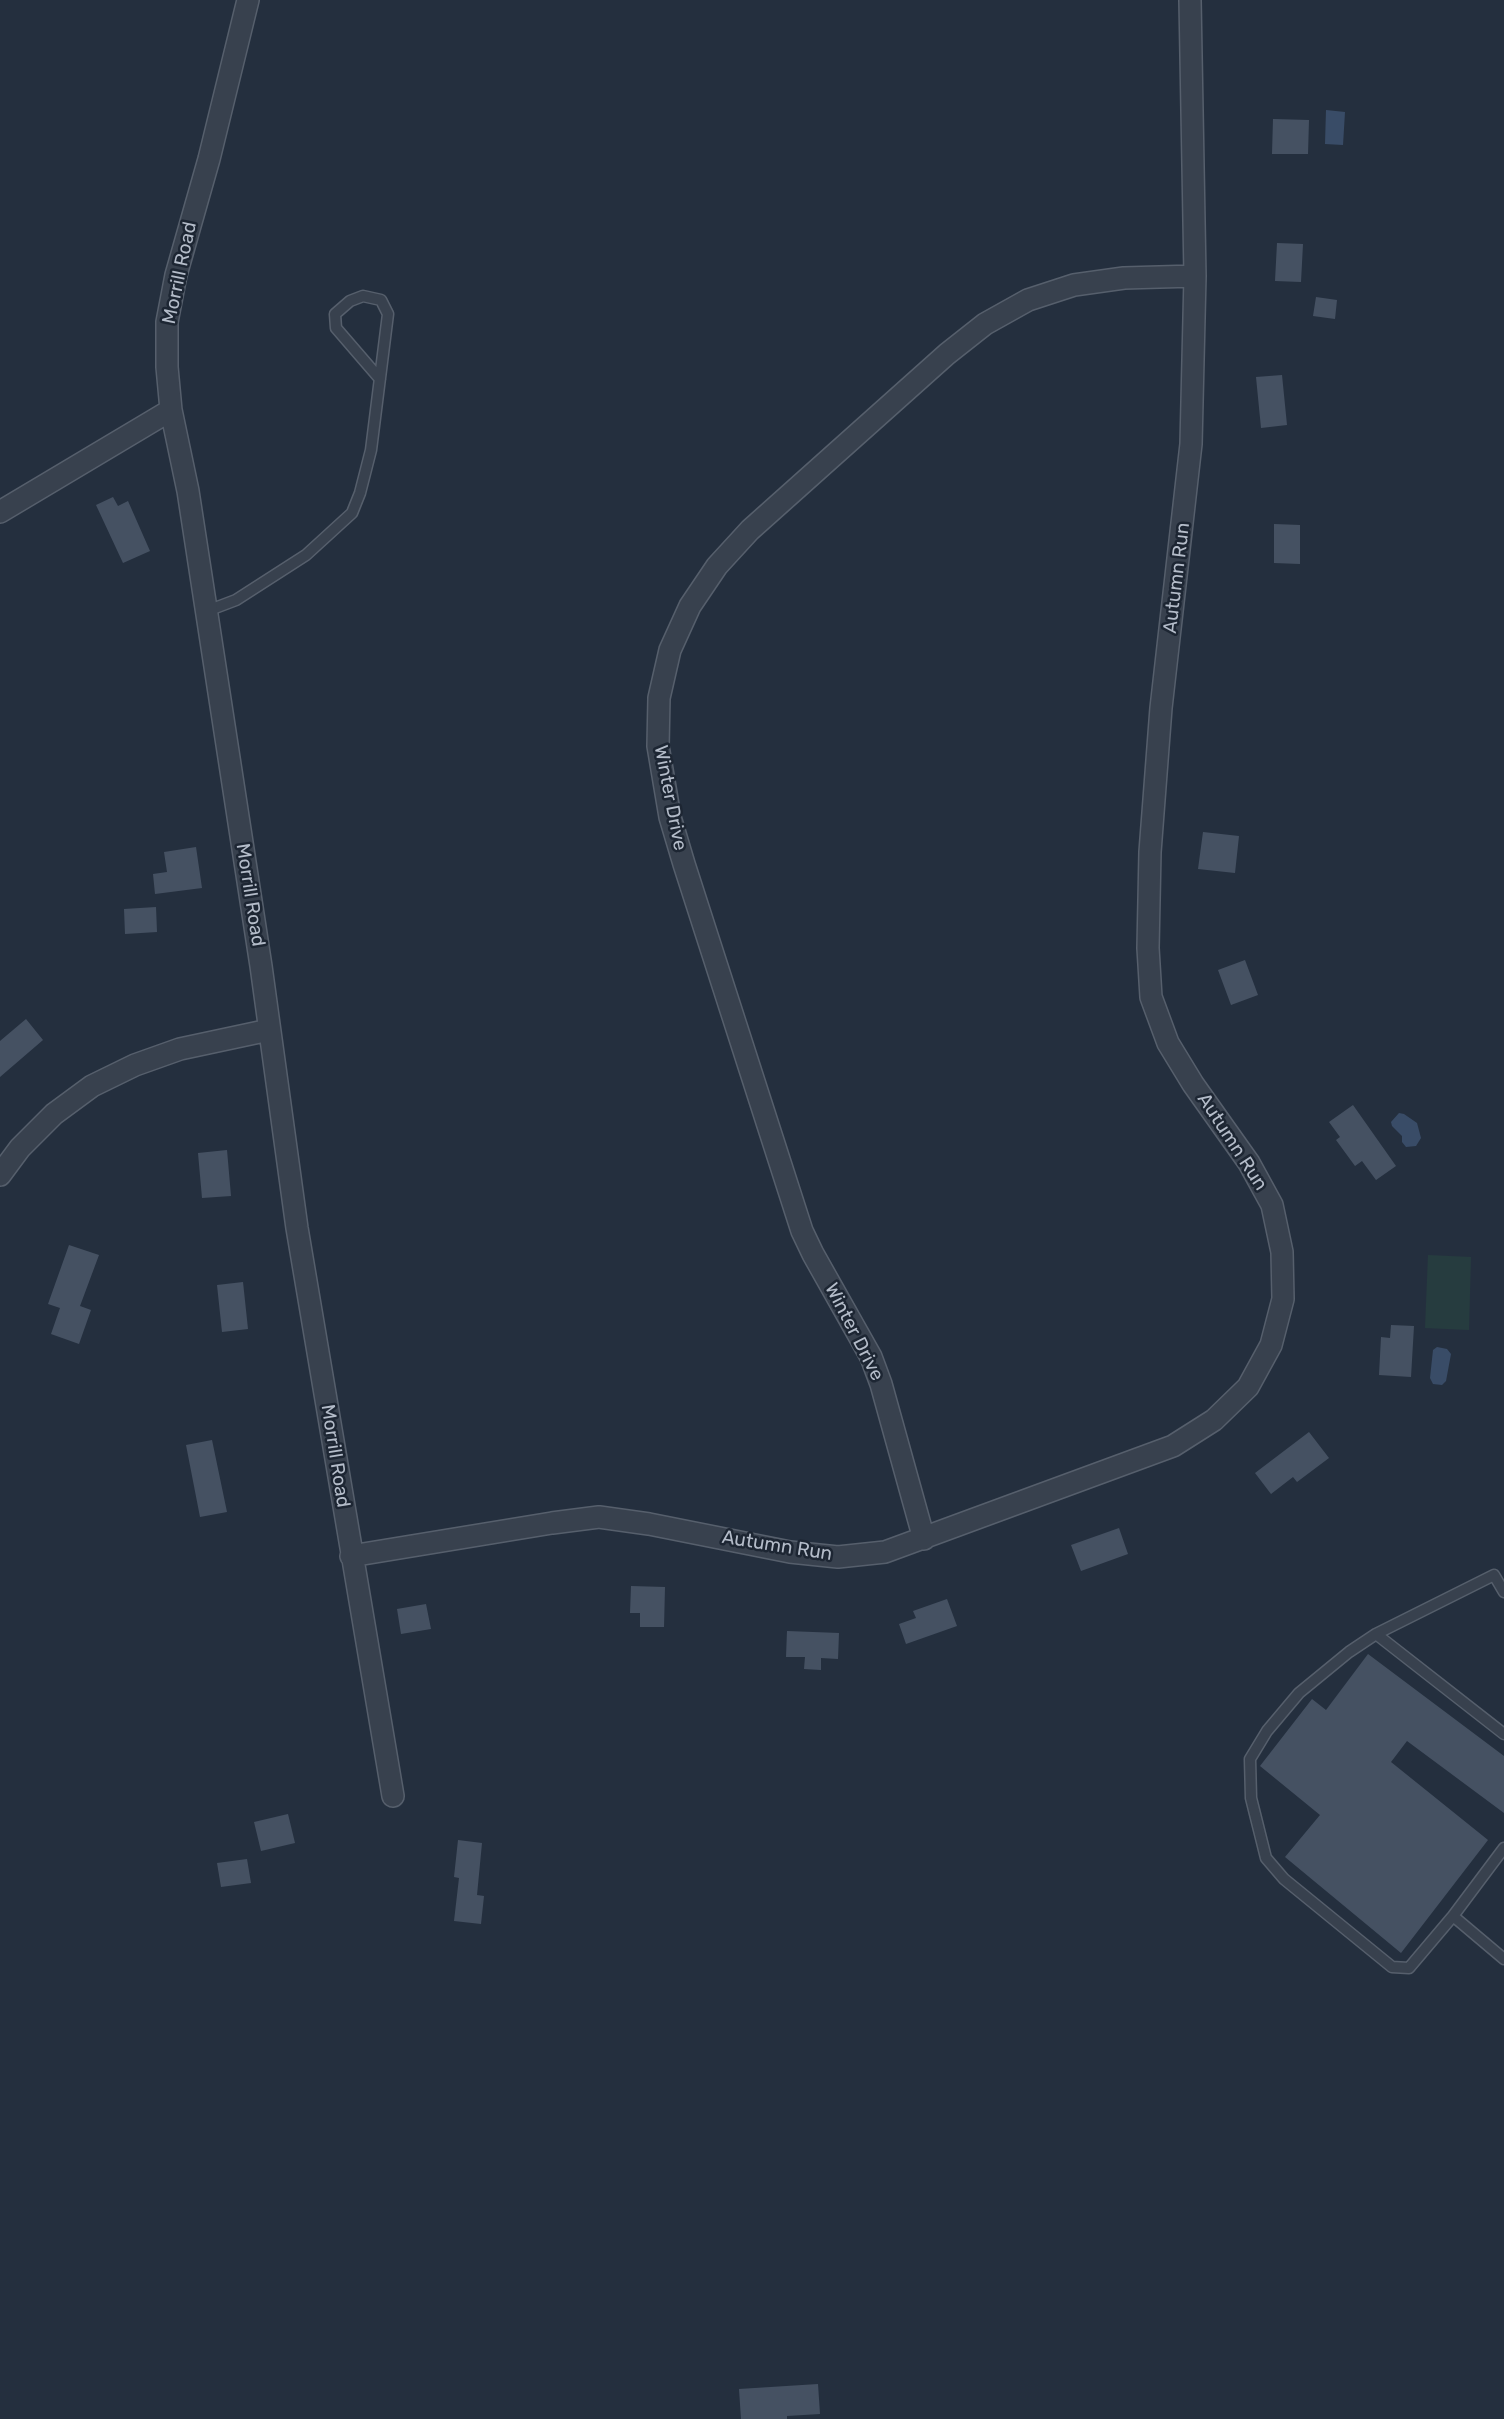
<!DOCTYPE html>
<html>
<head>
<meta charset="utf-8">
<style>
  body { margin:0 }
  canvas { display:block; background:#242f3e }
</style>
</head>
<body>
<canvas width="1504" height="2419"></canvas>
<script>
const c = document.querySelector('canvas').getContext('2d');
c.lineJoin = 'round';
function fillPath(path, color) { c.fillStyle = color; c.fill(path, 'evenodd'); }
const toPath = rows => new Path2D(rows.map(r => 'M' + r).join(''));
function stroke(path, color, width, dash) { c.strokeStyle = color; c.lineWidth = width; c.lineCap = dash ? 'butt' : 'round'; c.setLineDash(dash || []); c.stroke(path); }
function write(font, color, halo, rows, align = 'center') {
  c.font = font + ' Rubik,sans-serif'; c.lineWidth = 5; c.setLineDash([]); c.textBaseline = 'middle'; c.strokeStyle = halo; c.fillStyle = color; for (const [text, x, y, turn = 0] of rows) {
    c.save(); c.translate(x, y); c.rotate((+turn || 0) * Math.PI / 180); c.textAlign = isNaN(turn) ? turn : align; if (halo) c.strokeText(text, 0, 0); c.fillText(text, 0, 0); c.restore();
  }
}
const green = toPath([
  [1428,1255,1471,1257,1469,1330,1425,1328]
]);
const water = toPath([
  [1326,110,1345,112,1343,145,1325,144],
  [1399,1113,1404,1114,1417,1123,1421,1138,1416,1146,1406,1147,1402,1142,1402,1136,1392,1126,1391,1122],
  [1437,1347,1447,1349,1451,1354,1446,1381,1442,1385,1433,1384,1430,1378,1433,1350]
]);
const building = toPath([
  [1273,119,1309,120,1308,154,1272,154],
  [1277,243,1303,244,1301,282,1275,281],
  [1316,297,1337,300,1335,319,1313,316],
  [1282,375,1287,425,1261,428,1256,377],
  [113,497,118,506,128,501,150,551,123,563,96,505],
  [1274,524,1300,525,1300,564,1274,563],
  [1203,832,1239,836,1235,873,1198,869],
  [196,847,202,888,155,894,153,874,167,872,164,852],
  [156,907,157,932,125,934,124,909],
  [1245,960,1258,995,1231,1005,1218,970],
  [26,1019,43,1040,0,1077,0,1041],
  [1353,1105,1396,1166,1376,1180,1362,1161,1355,1166,1336,1140,1340,1137,1329,1122],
  [227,1150,231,1196,202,1198,198,1153],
  [69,1245,99,1255,80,1306,91,1310,79,1344,51,1334,60,1308,48,1304],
  [243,1282,248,1329,222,1332,217,1285],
  [1391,1325,1414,1326,1411,1377,1379,1375,1381,1337,1390,1338],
  [1309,1432,1329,1458,1297,1482,1293,1477,1271,1494,1255,1473],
  [212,1440,227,1512,200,1517,186,1445],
  [1119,1528,1128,1554,1081,1571,1071,1545],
  [631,1586,665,1587,664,1627,640,1627,640,1613,630,1613],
  [947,1599,957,1626,906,1644,899,1624,916,1618,913,1611],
  [426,1604,431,1629,401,1634,397,1609],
  [787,1631,839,1633,838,1659,821,1658,821,1670,804,1669,805,1657,786,1657],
  [1368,1654,1504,1756,1504,1813,1407,1741,1391,1762,1488,1840,1401,1953,1285,1857,1320,1815,1260,1766,1312,1699,1326,1710],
  [288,1814,295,1843,261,1851,254,1822],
  [458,1840,482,1843,477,1895,484,1896,481,1924,454,1921,459,1878,454,1877],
  [247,1859,251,1883,221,1887,217,1863],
  [818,2384,820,2414,787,2416,787,2419,741,2419,739,2389]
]);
const service = toPath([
  [207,611,236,600,306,555,352,513,360,493,371,450,388,314,381,300,363,296,350,301,335,314,336,328,380,379],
  [1504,1592,1494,1575,1376,1634,1349,1652,1299,1693,1267,1731,1250,1759,1251,1798,1266,1858,1284,1879,1392,1967,1409,1968,1453,1916,1504,1848],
  [1376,1634,1504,1734],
  [1453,1916,1504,1959]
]);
const minor = toPath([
  [248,0,209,159,176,275,167,322,167,367,171,410,188,491,261,966,297,1228,393,1796],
  [0,512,171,410],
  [0,1175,20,1148,54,1114,92,1086,135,1065,180,1049,269,1030],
  [924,1539,881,1384,871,1357,813,1254,802,1231,684,864,670,817,658,746,659,698,670,650,690,606,717,566,750,530,947,354,985,324,1028,300,1074,285,1124,278,1195,276],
  [351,1556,552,1523,599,1517,649,1524,790,1552,838,1557,885,1552,1173,1446,1214,1420,1248,1387,1271,1345,1283,1299,1282,1252,1272,1205,1249,1163,1193,1084,1168,1043,1151,997,1148,948,1150,852,1161,708,1191,444,1195,276,1190,0]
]);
const streetNames = [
  ["Morrill Road",180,273,-78],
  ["Autumn Run",1177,578,-83],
  ["Winter Drive",670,798,79],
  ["Morrill Road",250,895,81],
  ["Autumn Run",1232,1142,57],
  ["Winter Drive",854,1332,63],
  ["Morrill Road",335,1456,81],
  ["Autumn Run",777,1546,9]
];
fillPath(green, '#263c3f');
fillPath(water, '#394c67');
fillPath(building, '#455162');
stroke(service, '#565f6c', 13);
stroke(minor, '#565f6c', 24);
stroke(service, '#38414e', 10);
stroke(minor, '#38414e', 21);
write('19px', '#b4bcc9', '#1d2633', streetNames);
</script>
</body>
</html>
